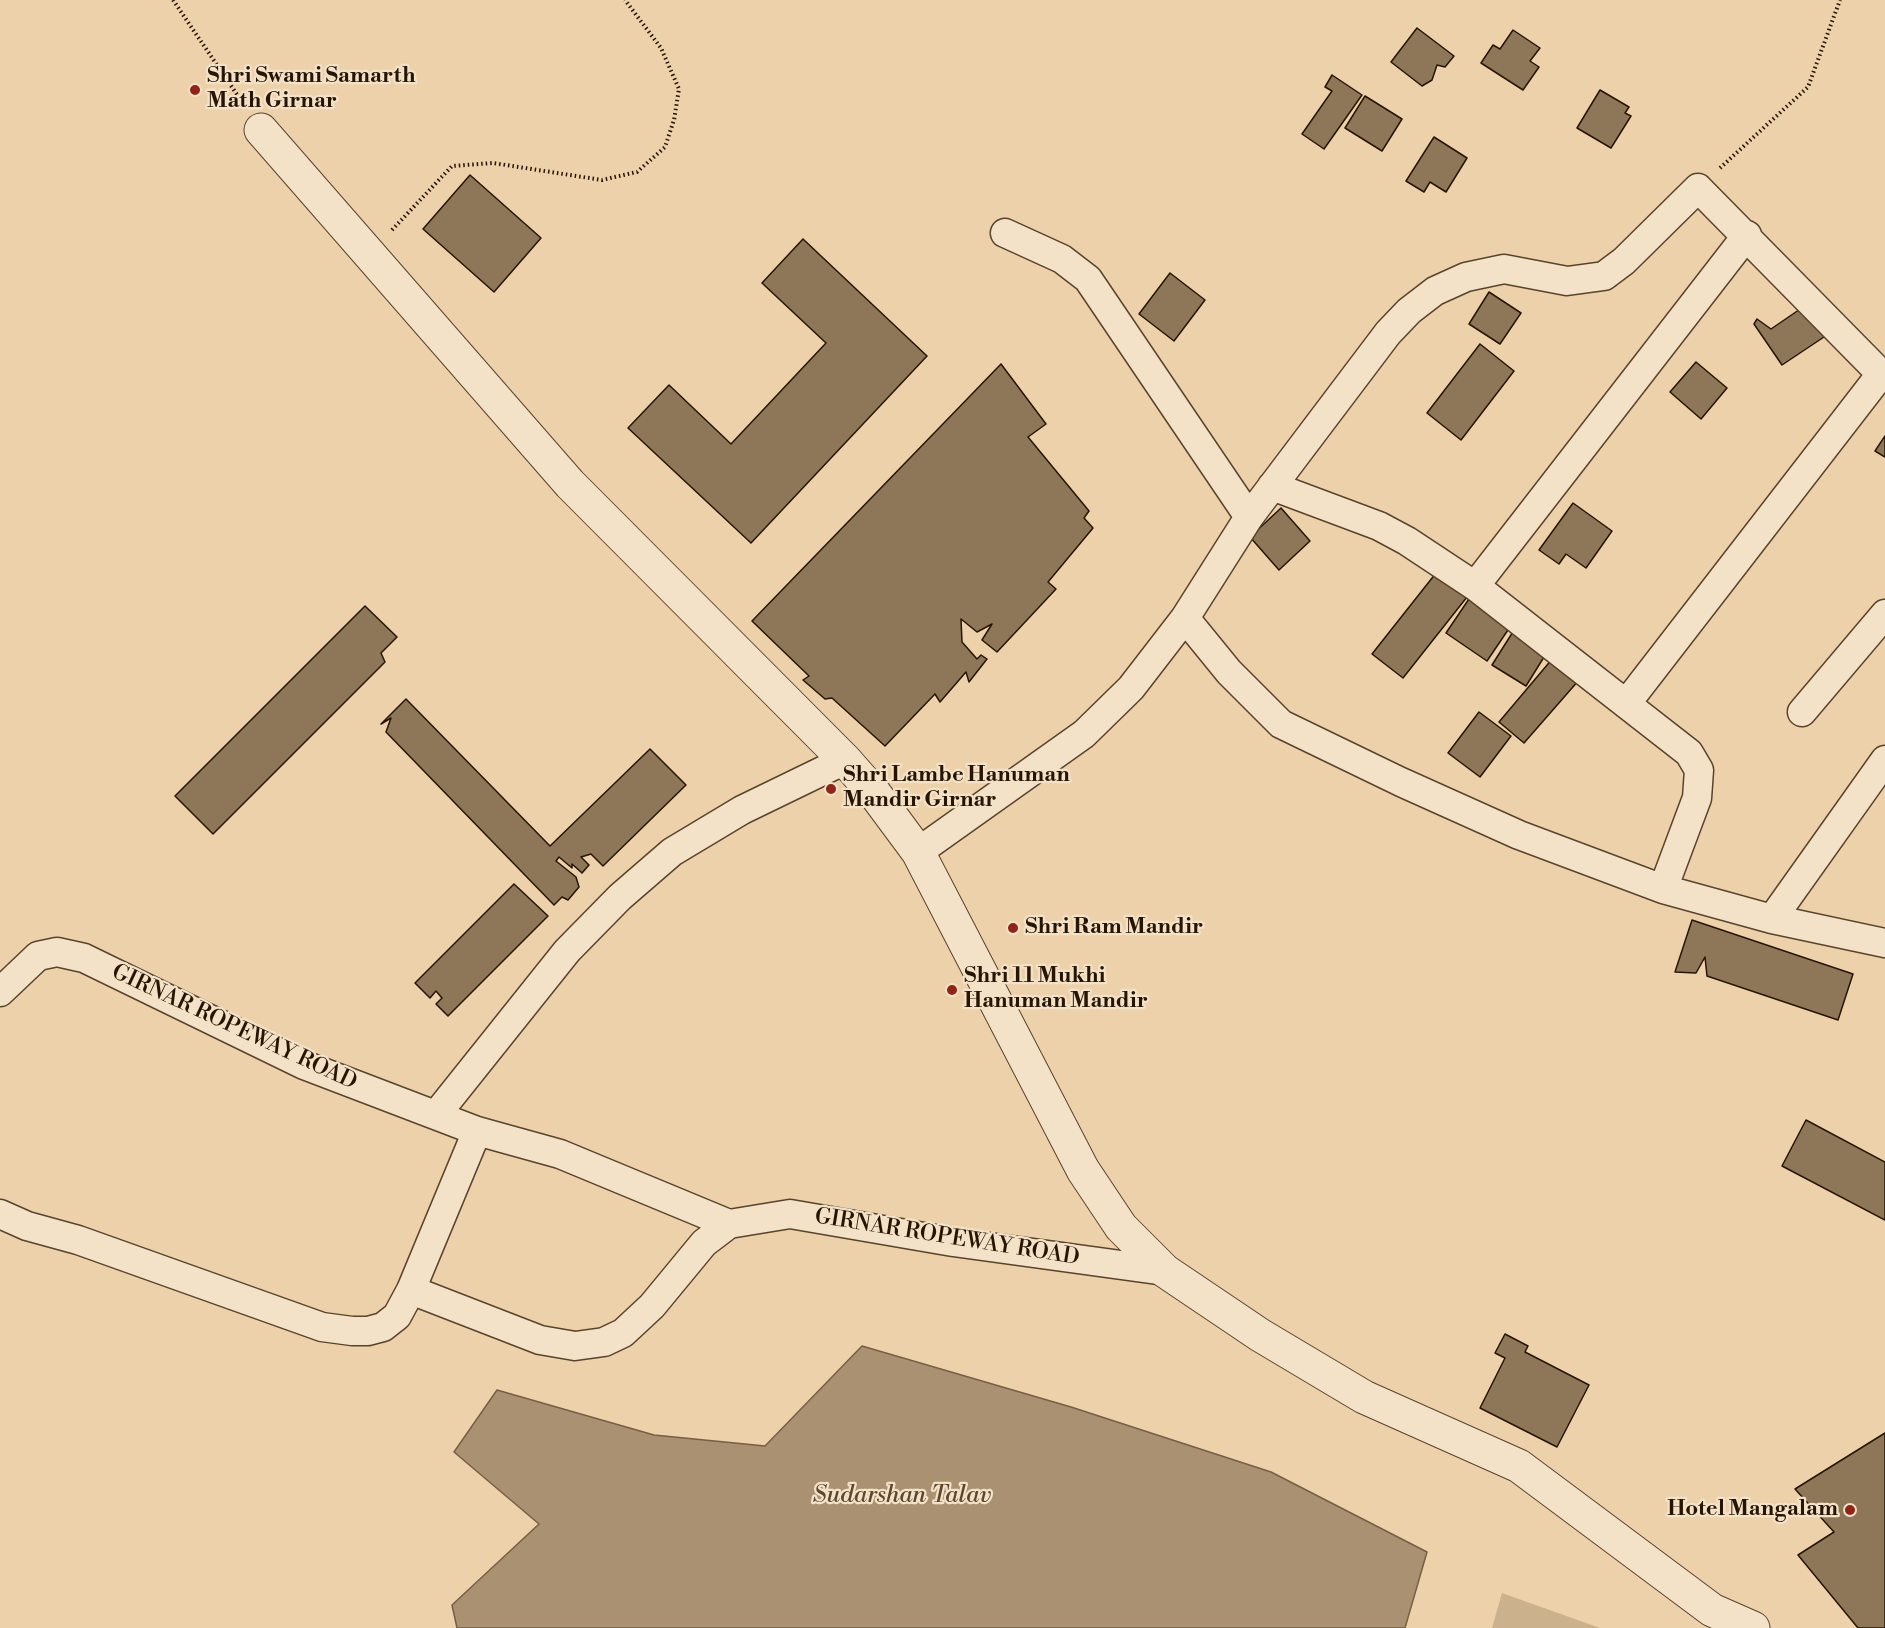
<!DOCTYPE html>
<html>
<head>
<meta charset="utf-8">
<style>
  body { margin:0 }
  canvas { display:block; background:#edd1aa }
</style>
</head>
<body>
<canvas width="1885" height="1628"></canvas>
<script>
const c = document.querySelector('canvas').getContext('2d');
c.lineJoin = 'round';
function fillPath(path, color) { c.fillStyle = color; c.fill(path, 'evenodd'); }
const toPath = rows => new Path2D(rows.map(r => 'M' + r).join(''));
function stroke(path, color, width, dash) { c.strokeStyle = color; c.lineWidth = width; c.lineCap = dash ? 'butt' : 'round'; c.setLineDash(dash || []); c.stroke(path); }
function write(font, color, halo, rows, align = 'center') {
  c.font = font + ' "Libre Bodoni",serif'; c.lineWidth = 4.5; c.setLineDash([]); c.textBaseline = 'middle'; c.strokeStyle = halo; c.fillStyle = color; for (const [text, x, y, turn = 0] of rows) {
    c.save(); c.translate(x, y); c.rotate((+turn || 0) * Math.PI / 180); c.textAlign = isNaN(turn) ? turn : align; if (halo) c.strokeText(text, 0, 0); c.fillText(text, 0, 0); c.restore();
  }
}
const green = toPath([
  [1502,1593,1600,1628,1492,1628]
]);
const water = toPath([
  [862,1346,1071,1407,1271,1472,1427,1552,1405,1628,457,1628,452,1605,539,1524,454,1452,497,1390,654,1435,765,1446,862,1346]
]);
const building = toPath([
  [1417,28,1454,56,1445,67,1437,65,1432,80,1422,86,1391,62,1417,28],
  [1513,30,1540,48,1530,61,1539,67,1523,90,1481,63,1493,45,1500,49,1513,30],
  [1332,75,1362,95,1324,149,1302,134,1332,91,1325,87,1332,75],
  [1600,90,1629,107,1625,113,1631,116,1611,148,1577,128,1600,90],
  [1365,96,1402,119,1382,151,1345,128,1365,96],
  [1434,137,1467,158,1446,192,1430,182,1424,192,1406,181,1434,137],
  [470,175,541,238,494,292,423,229,470,175],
  [803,239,927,356,751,543,628,428,669,385,731,444,826,343,762,283,803,239],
  [1170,273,1205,300,1174,341,1139,314,1170,273],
  [1489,292,1521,313,1500,344,1469,324,1489,292],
  [1806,305,1827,335,1782,365,1754,324,1757,319,1771,329,1806,305],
  [1480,344,1514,371,1461,440,1427,413,1480,344],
  [1696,362,1727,388,1701,419,1670,392,1696,362],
  [1001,364,1046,424,1028,437,1089,511,1084,518,1093,528,1048,582,1056,589,997,652,982,640,992,624,977,632,961,619,962,642,977,659,981,655,987,659,969,682,966,672,940,702,935,694,885,746,832,698,825,699,803,680,809,676,752,621,1001,364],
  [1885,436,1885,457,1875,451,1885,436],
  [1573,503,1612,531,1586,568,1566,554,1559,564,1539,550,1573,503],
  [1281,508,1310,541,1279,570,1250,537,1281,508],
  [1436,573,1467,597,1403,678,1372,654,1436,573],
  [1471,596,1512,624,1487,661,1446,633,1471,596],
  [365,606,397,637,381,653,385,662,213,834,175,796,365,606],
  [1516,627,1549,649,1526,686,1492,665,1516,627],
  [1553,658,1579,680,1524,743,1499,722,1553,658],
  [406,699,550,846,650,749,686,785,603,866,591,854,581,857,589,865,582,873,572,864,572,868,559,857,556,861,576,877,579,887,568,900,562,897,554,905,386,732,391,718,381,724,406,699],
  [1479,712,1511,736,1480,777,1448,753,1479,712],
  [514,884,548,916,448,1016,436,1004,442,998,436,991,430,998,415,983,514,884],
  [1692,920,1853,974,1838,1020,1707,976,1705,957,1696,973,1675,972,1692,920],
  [1806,1120,1885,1162,1885,1220,1782,1166,1806,1120],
  [1505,1334,1528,1346,1525,1352,1589,1385,1557,1447,1480,1408,1505,1358,1495,1353,1505,1334],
  [1885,1433,1885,1628,1858,1628,1798,1555,1834,1532,1795,1489,1885,1433]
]);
const path = toPath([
  [173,0,242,102],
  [1720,168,1808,87,1840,0],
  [392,230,452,166,493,163,602,180,637,172,665,147,674,120,679,89,661,48,625,0]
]);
const minor = toPath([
  [1005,233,1062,259,1088,279,1249,517],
  [1272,486,1379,526,1407,541,1475,586,1689,753,1699,770,1697,798,1663,889],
  [1475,586,1747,235],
  [1185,618,1229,672,1281,724,1401,782,1519,835,1663,889,1772,919,1885,943],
  [1626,704,1881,374],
  [1802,712,1885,614],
  [918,852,1084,734,1131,688,1185,618,1249,517,1388,333,1409,311,1435,291,1466,277,1504,269,1567,281,1604,276,1624,261,1698,188,1885,378],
  [1772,919,1885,760],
  [0,992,38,956,57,952,84,958,304,1065,477,1131,560,1154,729,1224],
  [436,1115,567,951,620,897,672,852,742,810,845,760],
  [0,1214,27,1226,78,1240,322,1327,352,1331,368,1331,383,1327,397,1316,411,1290,477,1131],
  [411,1290,540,1340,575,1346,604,1342,623,1333,652,1306,704,1243,729,1224,790,1214,953,1242,1165,1271]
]);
const tertiary = toPath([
  [261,130,570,484,845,760,875,794,918,852,1083,1170,1121,1227,1165,1271,1260,1335,1364,1397,1519,1466,1712,1610,1753,1628]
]);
const markers = [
  [195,90,6,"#8f2418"],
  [831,789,6,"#8f2418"],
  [1013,928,6,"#8f2418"],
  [952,990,6,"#8f2418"],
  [1850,1510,6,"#8f2418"]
];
const poiNames = [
  ["Shri Swami Samarth",207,77],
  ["Math Girnar",207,102],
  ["Shri Lambe Hanuman",843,776],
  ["Mandir Girnar",843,801],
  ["Shri Ram Mandir",1025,928],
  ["Shri 11 Mukhi",964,977],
  ["Hanuman Mandir",964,1002],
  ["Hotel Mangalam",1838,1510,"right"]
];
const streetNames = [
  ["GIRNAR ROPEWAY ROAD",234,1028,25],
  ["GIRNAR ROPEWAY ROAD",947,1238,9]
];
const waterNames = [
  ["Sudarshan Talav",902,1496]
];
fillPath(green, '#ccb18d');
fillPath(water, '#aa9171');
stroke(water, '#765f44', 1.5);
fillPath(building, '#8e7759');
stroke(building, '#281501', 1.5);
stroke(minor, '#59442b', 31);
stroke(tertiary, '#59442b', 35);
stroke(path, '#281501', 4, [1.5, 3]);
stroke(minor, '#f3e1c8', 28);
stroke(tertiary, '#f3e1c8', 33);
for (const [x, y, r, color] of markers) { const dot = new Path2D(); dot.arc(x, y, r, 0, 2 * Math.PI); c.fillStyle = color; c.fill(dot); stroke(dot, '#f3e1c8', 2); }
write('bold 22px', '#281501', '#f3e1c8', poiNames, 'left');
write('22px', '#281501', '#f3e1c8', streetNames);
write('italic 24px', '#5c472e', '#f3e1c8', waterNames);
</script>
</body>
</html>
